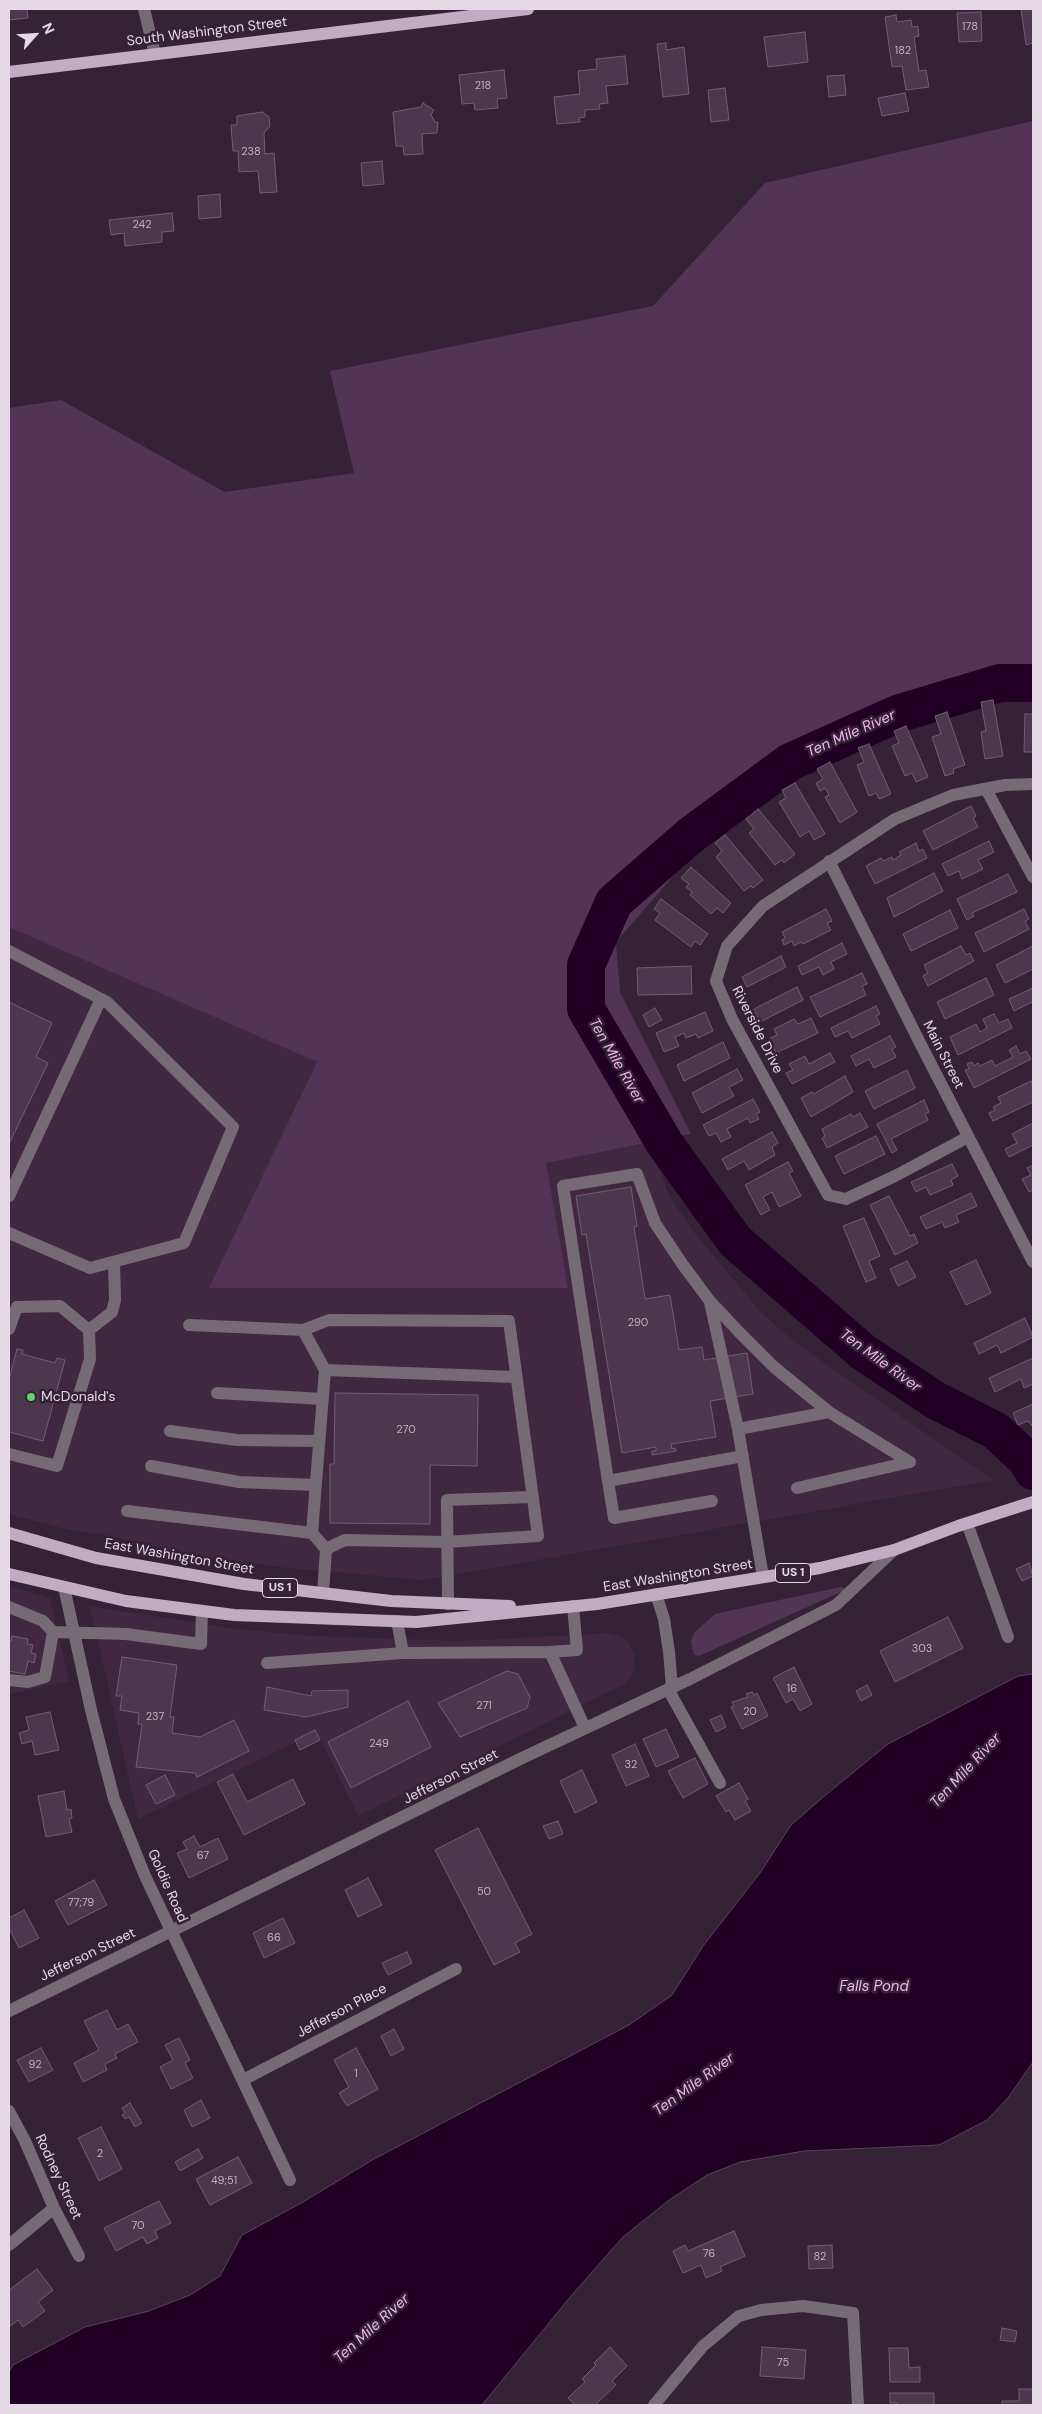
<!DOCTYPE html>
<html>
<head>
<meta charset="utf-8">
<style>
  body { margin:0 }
  #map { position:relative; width:1042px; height:2414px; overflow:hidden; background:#342235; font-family:"DM Sans",sans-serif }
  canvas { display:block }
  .frame { position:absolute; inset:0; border:10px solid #e5d9e6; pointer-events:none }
  .north { position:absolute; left:10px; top:10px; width:50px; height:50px; -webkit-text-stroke:4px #342235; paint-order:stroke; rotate:64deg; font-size:14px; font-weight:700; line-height:20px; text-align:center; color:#e5d9e6 }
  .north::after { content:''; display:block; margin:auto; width:18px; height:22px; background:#e5d9e6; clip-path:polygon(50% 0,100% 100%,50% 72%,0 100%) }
</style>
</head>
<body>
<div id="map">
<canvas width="1042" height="2414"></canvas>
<div class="frame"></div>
<div class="north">N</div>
</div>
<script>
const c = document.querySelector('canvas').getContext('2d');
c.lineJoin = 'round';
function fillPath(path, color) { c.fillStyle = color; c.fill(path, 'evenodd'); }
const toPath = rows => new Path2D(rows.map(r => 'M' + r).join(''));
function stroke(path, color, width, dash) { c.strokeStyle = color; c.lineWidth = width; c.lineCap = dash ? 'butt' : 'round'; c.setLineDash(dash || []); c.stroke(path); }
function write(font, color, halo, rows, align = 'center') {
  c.font = font + ' "DM Sans",sans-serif'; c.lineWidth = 5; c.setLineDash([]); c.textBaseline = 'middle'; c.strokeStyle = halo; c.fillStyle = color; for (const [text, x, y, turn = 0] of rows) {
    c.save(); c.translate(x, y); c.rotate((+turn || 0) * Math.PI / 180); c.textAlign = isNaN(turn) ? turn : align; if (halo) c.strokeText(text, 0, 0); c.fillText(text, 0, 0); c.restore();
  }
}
const built = toPath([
  [9,927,317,1062,210,1288,568,1288,545,1163,652,1142,668,1194,693,1231,759,1310,785,1334,824,1363,993,1480,424,1580,287,1568,191,1554,100,1534,73,1531,9,1514],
  [9,1586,50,1598,69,1681,9,1694],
  [90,1606,236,1629,314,1636,463,1641,608,1633,622,1637,628,1642,634,1653,635,1669,630,1678,623,1685,358,1816,317,1732,138,1819]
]);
const green = toPath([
  [1033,121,1033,693,1019,692,822,756,700,845,616,942,620,992,691,1134,546,1163,568,1288,209,1288,317,1062,9,927,9,408,61,400,225,492,354,473,330,371,653,306,765,183],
  [840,1587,845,1588,843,1591,699,1656,694,1655,691,1642,694,1633,715,1614]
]);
const water = toPath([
  [1033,1674,1033,2062,1008,2098,987,2120,939,2145,804,2151,740,2162,707,2175,669,2200,623,2237,571,2296,482,2405,9,2405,9,2372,13,2365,85,2327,149,2311,190,2295,220,2276,242,2235,303,2202,374,2159,629,2025,672,1995,703,1946,760,1873,791,1825,828,1793,888,1744,1018,1676,1033,1674]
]);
const river = toPath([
  [1033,683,1000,683,897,714,790,762,691,835,614,902,586,965,586,1009,665,1144,735,1241,863,1352,935,1400,996,1431,1027,1460,1033,1471]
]);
const building = toPath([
  [9,9,27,9,28,18,9,20,9,9],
  [1021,9,1033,9,1033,43,1026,45,1021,9],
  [981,12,982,41,959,42,957,13,981,12],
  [896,15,897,22,911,20,912,27,918,26,919,36,914,37,919,71,926,70,929,87,906,90,902,66,892,67,885,17,896,15],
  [805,32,808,62,768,67,764,37,805,32],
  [666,43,666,50,684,47,689,94,663,97,657,44,666,43],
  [625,56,628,84,606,86,608,103,599,104,600,109,585,110,585,117,579,118,580,122,557,124,554,97,580,94,578,71,597,69,596,59,625,56],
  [504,70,507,98,497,99,498,108,475,110,474,103,462,104,459,75,504,70],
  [844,75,846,95,829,97,827,76,844,75],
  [725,88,729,120,711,122,708,90,725,88],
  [905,93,909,111,882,116,878,98,905,93],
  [423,103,434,110,431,115,435,122,438,122,437,133,422,134,423,154,404,155,403,146,396,146,393,112,421,107,423,103],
  [262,112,269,117,270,126,264,133,265,154,274,153,277,192,260,193,258,171,239,172,238,151,233,151,231,125,237,125,237,116,262,112],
  [382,161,384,184,363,186,361,163,382,161],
  [220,194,221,217,199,219,198,196,220,194],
  [172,213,174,231,162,232,162,242,125,246,124,233,111,235,109,220,172,213],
  [993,700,1003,756,985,759,981,732,986,731,981,702,993,700],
  [947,712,965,765,953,769,954,773,945,776,932,737,941,734,935,716,947,712],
  [1025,714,1033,714,1033,752,1024,752,1025,714],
  [906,726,928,777,916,782,912,773,905,776,892,746,899,743,894,731,906,726],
  [869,744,891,794,879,799,876,793,869,796,857,765,864,762,858,748,869,744],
  [830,762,857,812,840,823,825,797,829,795,825,788,820,791,816,783,823,779,817,769,830,762],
  [795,783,825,834,814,840,809,831,800,837,779,802,786,798,782,790,795,783],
  [971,806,976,816,973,818,978,827,933,850,923,831,971,806],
  [758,809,795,854,784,863,782,860,775,865,749,833,754,829,746,819,758,809],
  [725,835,763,880,753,888,751,886,744,891,716,857,722,851,715,843,725,835],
  [989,841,994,852,978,860,983,869,962,879,959,871,948,876,942,864,989,841],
  [916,843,919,851,923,849,927,858,875,884,866,866,881,858,883,861,892,857,893,860,901,855,899,852,916,843],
  [691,867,731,903,723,913,717,908,711,914,690,895,692,892,686,887,689,884,681,878,691,867],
  [934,873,943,891,894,917,887,898,934,873],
  [1008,874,1017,892,972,913,974,916,967,920,957,899,1008,874],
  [661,899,708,934,700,945,695,941,691,947,655,920,660,913,654,909,661,899],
  [826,909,832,921,827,923,831,930,803,944,801,942,794,946,792,941,784,945,782,940,785,938,782,932,826,909],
  [1024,909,1029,919,1025,921,1029,929,984,952,975,933,1024,909],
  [950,910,958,928,911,951,903,934,950,910],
  [842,943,847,954,831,962,834,969,823,975,819,967,802,975,798,966,842,943],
  [961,946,966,955,970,953,974,961,928,986,923,976,928,973,924,965,961,946],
  [1033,946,1033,969,1005,983,996,965,1033,946],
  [781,956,786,967,747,987,742,977,781,956],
  [691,966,692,994,638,995,637,968,691,966],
  [862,973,867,984,862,986,866,995,820,1017,810,997,862,973],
  [986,978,994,995,945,1019,937,1002,986,978],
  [797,987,803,1000,760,1022,754,1009,797,987],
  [1033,988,1033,1005,1032,1002,1014,1011,1009,999,1033,988],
  [9,1002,52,1023,36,1057,48,1063,9,1144,9,1002],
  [876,1006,880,1014,876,1016,880,1024,852,1038,848,1031,835,1037,831,1028,876,1006],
  [655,1008,662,1020,649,1027,643,1015,655,1008],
  [705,1012,713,1031,698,1038,696,1034,686,1038,684,1033,675,1037,679,1046,664,1052,656,1033,705,1012],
  [994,1014,999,1023,1008,1019,1012,1028,958,1055,950,1037,976,1024,980,1032,987,1028,983,1019,994,1014],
  [811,1018,818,1033,776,1053,769,1039,777,1035,774,1029,794,1019,798,1024,811,1018],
  [890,1036,896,1047,892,1049,896,1057,874,1068,869,1059,856,1066,851,1056,890,1036],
  [723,1042,730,1058,684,1081,677,1065,723,1042],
  [1016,1046,1020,1054,1026,1051,1031,1059,974,1088,965,1070,969,1069,967,1064,972,1062,974,1066,978,1063,980,1066,992,1060,995,1066,1013,1057,1009,1050,1016,1046],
  [830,1053,835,1062,792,1084,786,1073,793,1070,789,1064,805,1056,809,1064,830,1053],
  [737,1069,743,1080,729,1087,734,1096,702,1113,692,1093,737,1069],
  [907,1070,915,1088,874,1109,865,1091,907,1070],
  [845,1076,853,1092,811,1117,801,1098,812,1092,814,1094,845,1076],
  [1031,1081,1033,1086,1033,1102,993,1121,989,1113,995,1110,993,1107,1001,1103,998,1097,1031,1081],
  [753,1099,760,1112,756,1114,759,1119,750,1123,748,1118,727,1129,731,1137,721,1142,716,1133,709,1136,703,1125,753,1099],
  [924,1100,929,1112,925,1114,928,1120,891,1139,897,1150,892,1153,877,1124,924,1100],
  [860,1113,868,1127,827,1148,822,1138,825,1136,822,1129,851,1114,853,1117,860,1113],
  [1033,1123,1033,1145,1009,1157,1005,1149,1017,1143,1012,1134,1033,1123],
  [772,1132,778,1143,772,1147,775,1155,749,1170,744,1161,728,1170,722,1159,772,1132],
  [876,1136,885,1154,844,1174,835,1156,876,1136],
  [788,1162,793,1171,789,1173,801,1196,779,1207,772,1192,763,1197,770,1210,761,1215,745,1185,788,1162],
  [952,1164,958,1176,951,1180,953,1185,930,1195,926,1187,916,1192,911,1182,952,1164],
  [1033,1165,1033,1190,1029,1192,1022,1179,1031,1175,1027,1168,1033,1165],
  [631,1187,637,1226,634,1227,645,1299,670,1295,679,1350,702,1347,704,1360,747,1353,753,1394,710,1401,716,1437,671,1444,672,1449,675,1448,676,1451,652,1455,652,1451,656,1451,656,1447,622,1453,586,1234,582,1235,576,1196,631,1187],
  [971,1193,977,1206,956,1215,959,1222,945,1228,942,1222,926,1229,920,1217,971,1193],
  [889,1196,910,1236,914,1234,918,1243,895,1255,870,1205,889,1196],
  [864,1218,880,1256,869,1261,876,1278,866,1282,843,1226,864,1218],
  [976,1260,991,1293,966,1305,950,1272,976,1260],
  [907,1261,916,1277,898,1286,890,1269,907,1261],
  [1025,1318,1033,1337,1001,1353,997,1345,979,1354,974,1343,1025,1318],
  [17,1349,23,1350,22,1354,55,1363,57,1358,65,1360,43,1441,9,1432,9,1380,17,1349],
  [1033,1358,1033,1384,1024,1388,1021,1379,995,1392,989,1378,1033,1358],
  [335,1393,478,1395,477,1466,430,1465,430,1524,330,1523,330,1464,334,1464,335,1393],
  [1033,1404,1033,1427,1028,1421,1018,1425,1013,1413,1033,1404],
  [1029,1563,1033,1576,1022,1581,1016,1569,1029,1563],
  [948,1617,963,1648,895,1682,880,1651,948,1617],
  [12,1636,28,1639,27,1644,33,1645,31,1653,36,1654,34,1663,28,1661,25,1674,9,1671,9,1640,11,1641,12,1636],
  [122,1657,177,1665,170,1717,174,1717,172,1733,200,1737,234,1720,249,1751,197,1777,195,1773,136,1767,142,1725,138,1724,139,1713,120,1710,122,1696,116,1696,122,1657],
  [794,1667,812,1704,800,1711,793,1699,786,1703,773,1678,794,1667],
  [507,1671,518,1674,530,1697,527,1708,460,1737,438,1703,507,1671],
  [867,1685,872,1695,861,1701,856,1691,867,1685],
  [267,1687,311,1696,312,1691,348,1690,348,1707,306,1717,264,1710,267,1687],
  [752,1692,754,1695,757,1693,768,1716,742,1729,731,1707,734,1706,732,1702,748,1697,746,1694,752,1692],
  [408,1701,431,1747,351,1788,328,1742,408,1701],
  [50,1712,59,1750,35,1755,32,1741,22,1744,19,1733,29,1730,26,1717,50,1712],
  [721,1715,726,1727,716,1732,710,1720,721,1715],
  [666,1729,679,1757,656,1767,643,1739,666,1729],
  [315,1730,320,1740,300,1750,295,1740,315,1730],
  [635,1744,649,1776,626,1786,612,1755,635,1744],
  [695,1758,708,1784,683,1798,668,1771,695,1758],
  [582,1770,597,1802,575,1813,560,1781,582,1770],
  [233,1774,247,1802,293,1779,305,1804,244,1835,217,1782,233,1774],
  [165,1775,175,1795,156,1804,146,1785,165,1775],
  [739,1783,748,1799,745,1801,751,1811,735,1820,729,1810,726,1812,716,1796,739,1783],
  [64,1791,67,1810,71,1809,72,1818,69,1819,72,1832,46,1837,38,1796,64,1791],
  [558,1821,563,1834,549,1839,543,1826,558,1821],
  [478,1828,532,1934,515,1943,520,1952,494,1965,435,1850,478,1828],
  [194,1836,200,1847,218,1838,228,1859,189,1878,177,1853,187,1849,183,1842,194,1836],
  [368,1878,382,1905,358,1917,345,1890,368,1878],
  [94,1880,107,1905,68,1925,55,1901,94,1880],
  [24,1910,39,1938,19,1948,9,1928,9,1918,24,1910],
  [283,1918,295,1943,264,1958,253,1933,283,1918],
  [407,1952,412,1963,388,1975,382,1963,407,1952],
  [107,2010,117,2030,128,2024,138,2042,115,2054,117,2058,105,2064,107,2070,83,2082,74,2063,99,2050,84,2021,107,2010],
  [394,2029,404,2049,391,2056,381,2036,394,2029],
  [179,2038,190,2060,185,2063,193,2078,171,2089,160,2067,173,2060,165,2045,179,2038],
  [41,2048,53,2070,29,2082,17,2060,41,2048],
  [356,2048,378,2089,347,2106,339,2093,349,2087,334,2060,356,2048],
  [201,2100,210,2118,192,2127,184,2110,201,2100],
  [130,2103,142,2123,135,2127,129,2117,125,2119,122,2115,125,2113,122,2108,130,2103],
  [101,2127,122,2169,99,2181,78,2138,101,2127],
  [198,2149,203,2158,180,2171,175,2162,198,2149],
  [238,2157,252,2183,210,2205,196,2179,238,2157],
  [159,2201,171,2223,155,2231,158,2238,147,2244,143,2237,116,2251,104,2228,159,2201],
  [734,2231,745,2256,720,2267,722,2271,706,2278,701,2265,683,2273,673,2251,685,2245,688,2251,734,2231],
  [832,2245,833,2268,809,2269,808,2246,832,2245],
  [37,2269,53,2290,38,2302,45,2311,23,2327,18,2320,9,2327,9,2290,37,2269],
  [1002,2328,1017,2331,1015,2342,1000,2340,1002,2328],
  [610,2347,627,2366,612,2381,616,2385,595,2405,575,2405,568,2398,585,2382,582,2379,596,2365,594,2363,610,2347],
  [762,2347,806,2350,804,2379,760,2376,762,2347],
  [889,2348,908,2348,909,2368,920,2367,920,2382,890,2382,889,2348],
  [1019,2389,1033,2389,1033,2405,1002,2405,1002,2401,1019,2401,1019,2389],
  [890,2393,934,2393,934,2405,897,2405,897,2403,890,2403,890,2393]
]);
const minor = toPath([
  [144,9,155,54],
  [986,789,1033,877],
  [829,861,920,1043,1033,1262],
  [9,951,107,1002,233,1127,184,1243,90,1268,9,1233],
  [968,1137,895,1176,846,1199,828,1195,732,1019,716,981,727,946,763,906,895,819,953,795,1005,785,1033,784],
  [9,1196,101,999],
  [710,1302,738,1429],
  [189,1325,303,1330,329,1320,509,1321,538,1536,446,1542,345,1540,326,1549],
  [9,1329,17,1307,60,1306,89,1330,90,1359,57,1466,9,1454],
  [89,1330,112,1312,115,1300,114,1262],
  [303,1330,325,1370,312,1533,326,1549,323,1593],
  [325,1370,515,1377],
  [217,1393,323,1399],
  [170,1431,237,1440,319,1441],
  [743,1456,608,1481,563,1186,637,1174,655,1223,683,1265,709,1300,739,1332,774,1367,829,1412,910,1462,797,1488],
  [151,1466,239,1482,316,1485],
  [608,1481,614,1518,712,1501],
  [127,1511,312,1533],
  [967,1523,1008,1637],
  [763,1577,738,1429,829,1412],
  [64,1587,91,1710,114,1799,145,1876,290,2180],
  [656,1594,664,1619,669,1652,672,1687],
  [448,1604,447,1500,533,1497],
  [9,1607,43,1621,53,1632,126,1634,201,1644,202,1611],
  [550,1652,577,1650,573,1606],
  [403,1653,550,1652,585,1728],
  [267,1663,403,1653,397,1621],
  [9,1680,28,1682,45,1677,53,1632],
  [668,1689,720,1783],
  [9,2011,520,1759,690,1679,836,1605,894,1550],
  [243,2080,456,1969],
  [9,2111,25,2141,54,2208,79,2256],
  [9,2245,54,2208],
  [654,2405,703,2346,739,2316,761,2310,803,2306,853,2313,858,2405]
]);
const major = toPath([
  [9,72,528,9],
  [9,1533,96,1558,244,1584,391,1601,510,1606],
  [9,1574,126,1601,234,1615,416,1622,597,1604,820,1568,894,1550,958,1526,1033,1502]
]);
const markers = [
  [31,1397,5,"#61d46a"]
];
const numberNames = [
  ["178",970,27],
  ["182",903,51],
  ["218",483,86],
  ["238",251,152],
  ["242",142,225],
  ["290",638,1323],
  ["270",406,1430],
  ["303",922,1649],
  ["16",792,1689],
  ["271",484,1706],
  ["20",750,1712],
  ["237",155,1717],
  ["249",379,1744],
  ["32",631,1765],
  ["67",203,1856],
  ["50",484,1892],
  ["77;79",81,1903],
  ["66",274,1938],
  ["92",35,2065],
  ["1",356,2074],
  ["2",100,2154],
  ["49;51",224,2181],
  ["70",138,2226],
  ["76",709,2254],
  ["82",820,2257],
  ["75",783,2363]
];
const shields = [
  [793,1573,35],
  [280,1588,35]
];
const shieldNames = [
  ["US 1",793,1573],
  ["US 1",280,1588]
];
const streetNames = [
  ["South Washington Street",207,32,-7],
  ["Riverside Drive",757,1030,63],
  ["Main Street",943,1055,63],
  ["East Washington Street",179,1557,10],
  ["East Washington Street",678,1576,-9],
  ["Jefferson Street",451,1777,-27],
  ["Goldie Road",167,1886,66],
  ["Jefferson Street",88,1955,-26],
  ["Jefferson Place",342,2011,-28],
  ["Rodney Street",58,2177,65]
];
const poiNames = [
  ["McDonald's",41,1397]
];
const waterNames = [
  ["Ten Mile River",851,734,-24],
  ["Ten Mile River",616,1061,60],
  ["Ten Mile River",880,1361,36],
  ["Ten Mile River",966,1771,-47],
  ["Falls Pond",874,1987],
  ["Ten Mile River",694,2085,-36],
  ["Ten Mile River",372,2329,-42]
];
fillPath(built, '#402841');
fillPath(green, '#543456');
fillPath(water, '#220025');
stroke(water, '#5c415f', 1);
stroke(river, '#220025', 38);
fillPath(building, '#4b384c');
stroke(building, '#735d73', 1);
stroke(minor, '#756b75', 12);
stroke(major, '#c1acc1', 12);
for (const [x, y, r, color] of markers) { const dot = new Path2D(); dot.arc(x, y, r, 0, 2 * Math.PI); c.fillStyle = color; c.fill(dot); stroke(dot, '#342235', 2); }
write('11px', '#beb1c0', null, numberNames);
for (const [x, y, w] of shields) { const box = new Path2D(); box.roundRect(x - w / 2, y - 9.5, w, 19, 4); c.fillStyle = '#342235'; c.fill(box); stroke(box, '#e5d9e6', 1); }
write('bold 12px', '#e5d9e6', null, shieldNames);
write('14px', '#e5d9e6', '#342235', streetNames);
write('14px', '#e5d9e6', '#342235', poiNames, 'left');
write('italic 15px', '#f4b1f7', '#342235', waterNames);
</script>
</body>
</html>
